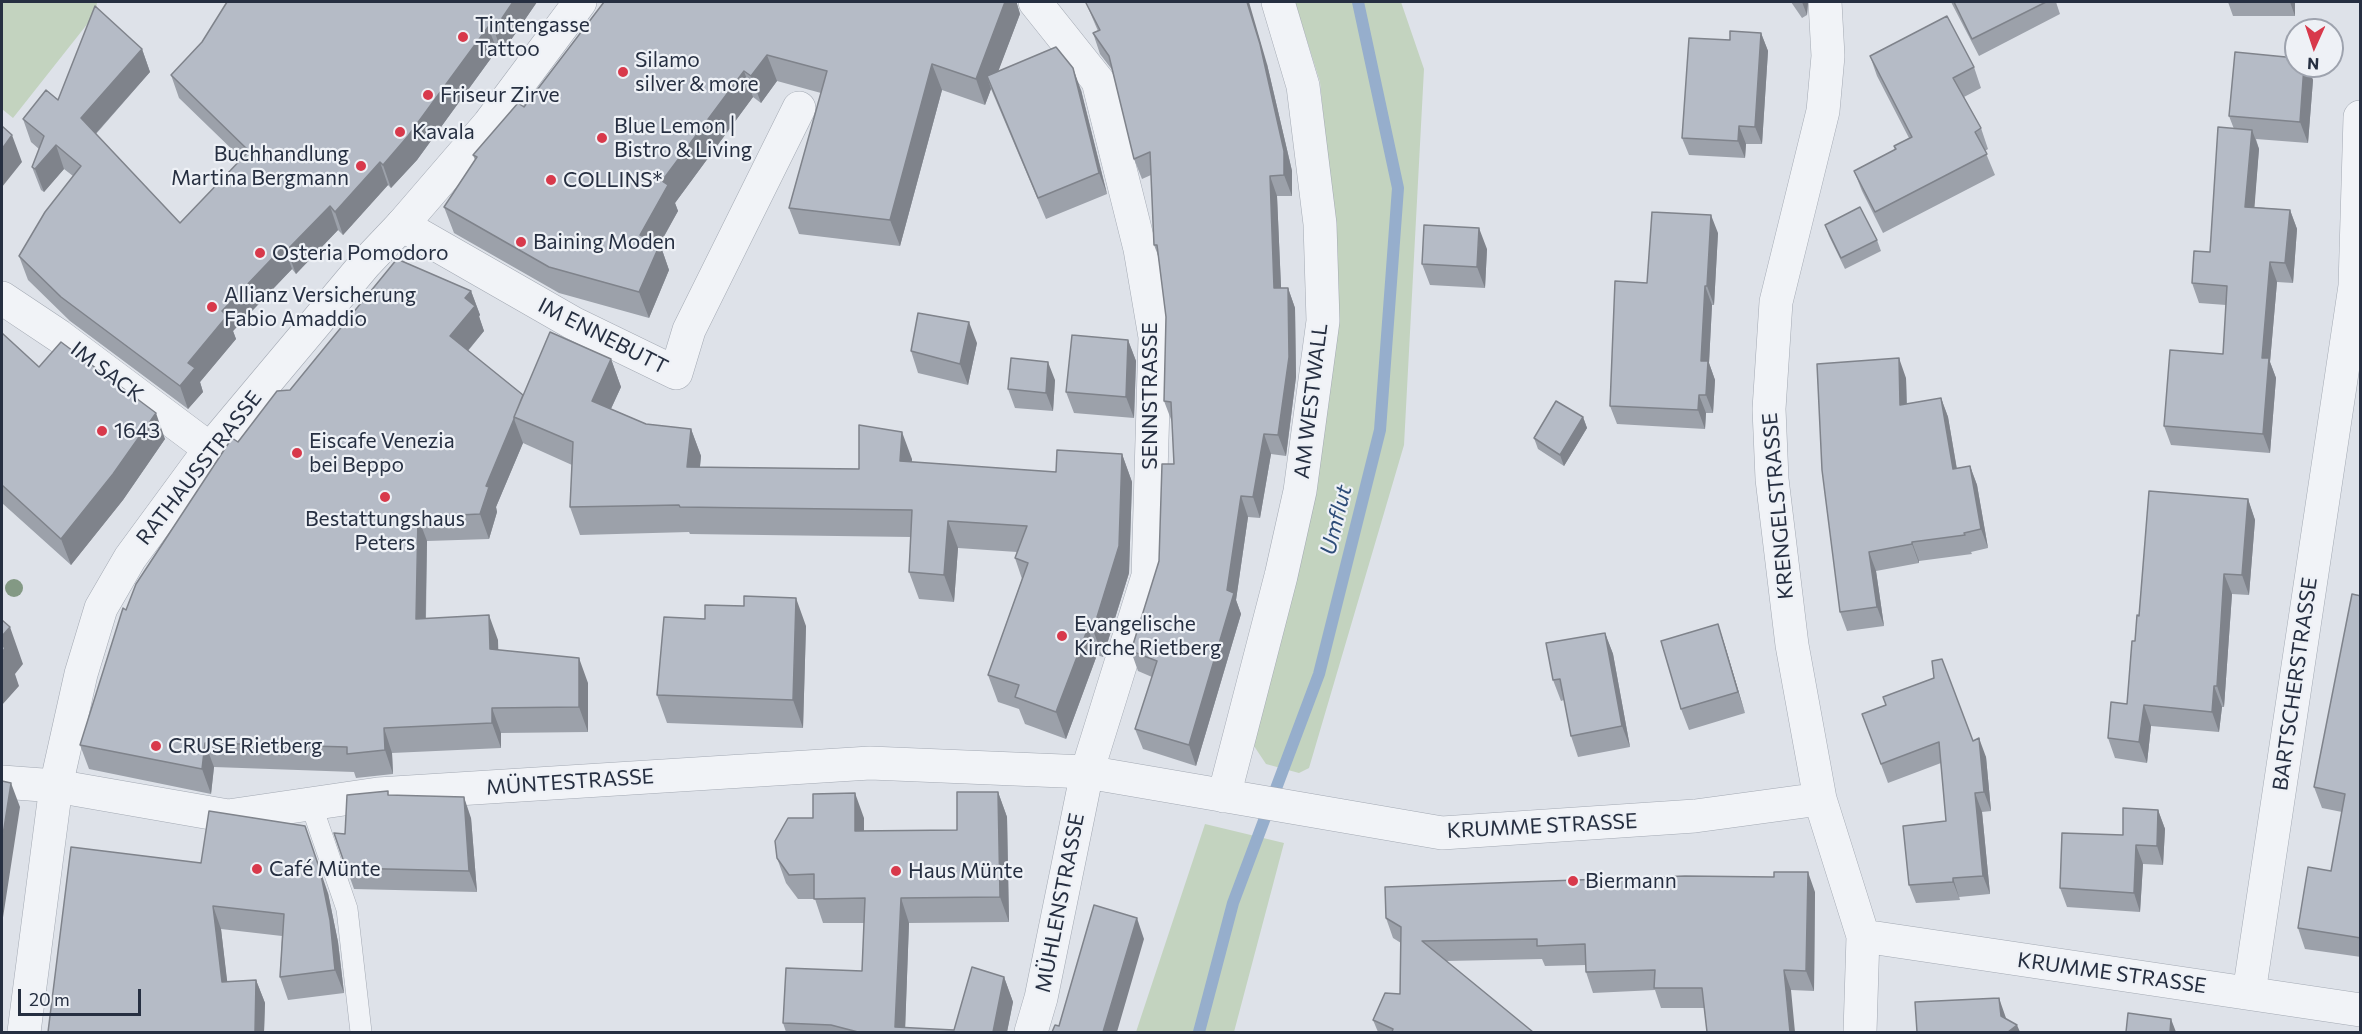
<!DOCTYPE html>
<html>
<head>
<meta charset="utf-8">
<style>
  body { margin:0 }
  #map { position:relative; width:2362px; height:1034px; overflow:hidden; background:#dee2e9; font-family:Commissioner,sans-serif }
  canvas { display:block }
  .frame { position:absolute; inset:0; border:3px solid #262f41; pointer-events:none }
  .north { position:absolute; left:2284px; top:18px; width:60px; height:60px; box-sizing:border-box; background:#eef1f6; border:2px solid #9ea3ae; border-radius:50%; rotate:183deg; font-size:16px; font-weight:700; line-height:24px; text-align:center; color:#262f41 }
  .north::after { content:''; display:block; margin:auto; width:21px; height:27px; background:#d8394b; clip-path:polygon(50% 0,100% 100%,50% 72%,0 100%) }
  .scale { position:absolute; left:18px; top:989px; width:123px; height:27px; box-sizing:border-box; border:3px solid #262f41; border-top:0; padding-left:8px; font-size:18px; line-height:21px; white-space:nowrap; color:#262f41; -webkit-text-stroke:4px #eef1f6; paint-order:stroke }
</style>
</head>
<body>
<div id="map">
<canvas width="2362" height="1034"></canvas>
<div class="frame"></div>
<div class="north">N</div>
<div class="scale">20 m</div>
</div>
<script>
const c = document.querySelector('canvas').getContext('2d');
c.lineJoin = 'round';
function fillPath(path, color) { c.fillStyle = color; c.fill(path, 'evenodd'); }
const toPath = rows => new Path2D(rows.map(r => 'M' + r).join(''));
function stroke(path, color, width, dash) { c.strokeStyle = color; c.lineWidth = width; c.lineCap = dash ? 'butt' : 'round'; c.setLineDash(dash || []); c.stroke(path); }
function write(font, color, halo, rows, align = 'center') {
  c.font = font + ' Commissioner,sans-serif'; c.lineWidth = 4.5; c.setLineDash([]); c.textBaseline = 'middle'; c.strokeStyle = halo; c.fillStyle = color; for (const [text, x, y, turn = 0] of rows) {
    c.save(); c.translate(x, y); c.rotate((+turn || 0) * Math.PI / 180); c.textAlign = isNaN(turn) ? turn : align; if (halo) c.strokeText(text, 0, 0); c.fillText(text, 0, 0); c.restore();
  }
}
const green = toPath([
  [2,2,97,2,96,13,13,118,2,109],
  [1295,2,1401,2,1424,69,1404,445,1309,768,1299,773,1266,764,1254,746,1293,580,1334,222,1320,82],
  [1205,824,1284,843,1234,1032,1136,1032]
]);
const stream = toPath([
  [1199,1032,1233,903,1319,674,1380,430,1398,188,1358,2]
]);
const service = toPath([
  [311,804,347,909,361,1032]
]);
const minor = toPath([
  [1825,2,1828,56,1823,111,1776,302,1769,409,1772,479,1792,645,1820,799,1863,936,1860,1032],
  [402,225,573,323,676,373,689,330,799,108],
  [2,298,59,336,210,449],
  [2,782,56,786,228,816,378,794,870,763,1087,772,1442,833,1695,816,1820,799],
  [1224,796,1281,576,1300,491,1323,321,1320,224,1303,86,1278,2],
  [1863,936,2360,1010],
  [2249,993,2355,286,2360,117],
  [1031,1032,1041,998,1087,772,1148,576,1155,337,1140,249,1098,81,1035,2]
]);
const tertiary = toPath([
  [24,1032,56,786,81,674,101,608,130,558,210,449,365,264,402,225,489,124,580,2]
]);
const trees = [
  [14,588]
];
const wall = toPath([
  [376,2,537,2,502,53,497,50,417,160,391,188,388,185,343,235,338,230,296,274,292,269,233,331,236,339,200,382,203,392,188,409,70,321,28,280,19,256,73,176,64,169,44,192,41,190,32,167,39,149,31,142,23,119,58,100,142,49,150,72,96,134,180,223,242,159,179,98,171,75],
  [604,2,1017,2,1017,4,1020,14,998,71,1081,90,1107,194,1046,219,991,89,985,105,942,90,900,246,799,234,789,208,821,93,777,81,761,103,753,97,675,203,678,211,660,244,669,270,649,318,559,293,454,233,444,207,475,160,473,155,524,107],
  [1791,2,1808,2,1807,15,1802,18],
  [1951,2,2056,2,2060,14,1979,56],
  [2228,2,2295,2,2295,16,2233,16],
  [1086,3,1267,64,1292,171,1292,196,1277,196,1281,288,1288,288,1295,308,1296,377,1286,456,1271,454,1260,518,1248,517,1236,600,1241,614,1196,766,1143,749,1135,729,1152,677,1138,671,1131,651,1159,561,1174,464,1172,422,1164,401,1166,317,1159,258,1154,245,1151,175,1142,179,1134,159,1113,71,1100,54,1093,33,1098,31],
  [1761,33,1768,51,1762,144,1746,144,1745,158,1689,155,1682,138,1730,40],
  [1870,56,1974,67,1981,88,1964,97,1981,128,1988,149,1985,151,1995,175,1883,233,1862,191,1854,171,1895,150,1894,146,1909,138,1877,76],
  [2296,66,2307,66,2313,80,2308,143,2256,139,2259,149,2254,207,2290,210,2297,229,2293,283,2277,282,2270,362,2276,378,2270,453,2171,445,2164,426,2223,354,2226,305,2199,303,2192,283,2210,252,2234,129,2229,116],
  [1825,225,1877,240,1881,251,1845,269,1829,236],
  [1718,233,1714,305,1712,305,1709,363,1715,380,1713,413,1706,413,1705,429,1617,424,1610,406,1647,283],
  [1487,249,1485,288,1430,285,1422,264],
  [471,291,480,315,479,317,484,331,468,351,523,395,611,359,621,387,611,409,646,424,691,429,701,456,700,467,859,469,912,459,912,462,1056,472,1122,454,1132,482,1129,573,1103,657,1097,655,1066,739,1025,724,1019,709,998,702,988,675,1022,579,1015,558,1017,552,958,548,954,602,919,599,909,572,911,537,690,534,689,532,580,535,570,507,572,465,523,443,496,507,497,512,489,539,427,541,426,618,498,640,498,650,588,683,588,732,501,733,501,748,392,753,393,774,356,778,354,772,214,767,211,794,89,769,80,745,126,610,238,442,290,390],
  [2,333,39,367,165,439,123,500,71,565,2,503],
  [1128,340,1136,361,1134,418,1074,413,1066,392],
  [977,343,968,385,918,373,911,351],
  [1906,378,1907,404,1941,398,1948,417,1957,469,1970,466,1977,485,1988,548,1971,552,1972,554,1919,561,1919,563,1876,571,1884,626,1847,631,1840,612],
  [1055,380,1053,411,1015,408,1008,389],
  [1583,417,1587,428,1564,466,1538,449,1534,438],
  [2248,499,2255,520,2249,595,2232,594,2224,707,2222,707,2219,732,2151,726,2147,763,2115,758,2108,738,2127,704,2135,641,2139,616],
  [2361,596,2361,957,2305,949,2298,928,2331,871,2342,812,2322,808,2314,787],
  [744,606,806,626,803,728,667,723,657,695,705,619],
  [1718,624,1725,646,1745,713,1689,730,1681,709],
  [1605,633,1613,654,1630,747,1578,757,1571,736,1564,700,1561,701,1553,680],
  [1862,714,1973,741,1986,757,1991,811,1982,812,1990,894,1959,897,1960,900,1916,903,1909,885,1946,821,1941,763,1888,783],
  [998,792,1007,817,1009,922,909,923,905,1028,954,1030,1004,977,1013,1002,1007,1032,786,1032,783,1023,862,971,864,923,823,923,815,899,798,899,786,883,777,858,864,818,864,831,957,830],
  [389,795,471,818,477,892,354,889,334,833,345,834],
  [2158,810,2165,829,2163,865,2143,864,2140,912,2067,907,2060,888,2123,835],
  [71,847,328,893,338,942,344,993,288,1000,280,977,282,936,221,929,227,982,256,980,265,1003,264,1032,48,1032],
  [1815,892,1814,991,1791,990,1704,1008,1661,1008,1655,990,1593,993,1586,972,1586,965,1545,966,1542,959,1446,961,1533,1032,1378,1032,1373,1020,1400,994,1401,943,1393,938,1386,918]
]);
const shadedWall = toPath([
  [513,2,537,2,502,53,494,30],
  [1005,2,1017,2,1017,4,1020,14,992,88,987,76,991,89,985,105,976,79],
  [1247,2,1249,2,1267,64,1292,171,1292,196,1284,175],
  [1802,2,1808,2,1807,15],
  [2290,2,2295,2,2295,16],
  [488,27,497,50,417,160,391,188,383,165],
  [1761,33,1768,51,1762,144,1755,127],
  [142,49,150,72,89,141,81,118],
  [767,55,777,81,761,103,751,76],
  [932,64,942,90,900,246,890,220],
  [2304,66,2307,66,2313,80,2308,143,2300,122],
  [1073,68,1081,90,1107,194,1099,173],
  [744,71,753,97,675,203,678,211,650,261,640,235,662,181],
  [1739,126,1746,144,1745,158,1738,141],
  [2252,130,2259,149,2253,226,2245,207],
  [12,135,22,162,2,187,2,149],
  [56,145,64,169,44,192,35,169],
  [380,162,388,185,343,235,335,212],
  [1270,176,1277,196,1282,309,1274,288],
  [330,206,338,230,296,274,287,250],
  [2290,210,2297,229,2293,283,2285,263],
  [1711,215,1718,233,1714,305,1707,286],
  [1479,228,1487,249,1485,288,1477,267],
  [660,244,669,270,649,318,639,292],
  [284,246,292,269,233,331,236,339,200,382,203,392,188,409,180,386,188,363,222,311],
  [2270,262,2277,282,2270,362,2276,378,2270,453,2263,434,2262,358],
  [1705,286,1712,305,1709,363,1715,380,1713,413,1706,395,1701,361],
  [1288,288,1295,308,1296,377,1286,456,1278,435],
  [471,291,480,315,479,316,484,331,459,361,450,336,465,298],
  [969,322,977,343,968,385,960,364],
  [1128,340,1136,361,1134,418,1126,397],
  [1899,358,1906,378,1907,424,1900,405],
  [611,359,621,387,602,428,592,401],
  [1048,362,1055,380,1053,411,1046,393],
  [1699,395,1706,413,1705,429,1698,410],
  [1941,398,1948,417,1960,488,1953,469],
  [156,413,165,439,123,500,71,565,61,539],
  [1583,417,1587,428,1564,466,1560,455],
  [514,419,523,443,496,507,497,512,489,539,480,514,486,486],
  [691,429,701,456,697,494,687,467],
  [902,432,912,459,910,489,900,461],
  [1264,434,1271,454,1260,518,1253,497],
  [1122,454,1132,482,1129,573,1103,657,1093,630],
  [1970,466,1977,485,1988,548,1981,529],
  [1241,496,1248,517,1236,600,1241,614,1196,766,1189,745,1227,590],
  [2248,499,2255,520,2249,595,2242,575],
  [418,517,427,541,425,643,416,619],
  [948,521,958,548,954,602,944,575],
  [1912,542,1919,561,1919,563,1912,544],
  [1869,552,1876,571,1884,626,1877,607],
  [2224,574,2232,594,2224,707,2217,686],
  [796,598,806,626,803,728,793,700],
  [489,615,498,640,499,674,490,649],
  [1718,624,1725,646,1745,713,1738,692],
  [10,627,23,664,15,674,19,686,2,705,2,636],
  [1088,628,1097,655,1066,739,1056,712],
  [1605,633,1613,654,1630,747,1622,726],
  [579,658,588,683,588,732,579,707],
  [2214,686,2222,707,2219,732,2212,712],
  [2144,705,2151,726,2147,763,2139,742],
  [492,708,501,733,501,748,492,723],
  [384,728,392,753,393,774,385,750],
  [1979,738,1986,757,1991,811,1984,792],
  [205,743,214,767,211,794,202,769],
  [11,783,20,807,2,924,2,841],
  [998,792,1007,817,1009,922,1000,897],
  [855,793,864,818,864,856,855,831],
  [1975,793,1982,812,1990,894,1983,876],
  [464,797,471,818,477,892,469,871],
  [2158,810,2165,829,2163,865,2157,846],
  [305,826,328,893,338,942,344,993,335,970],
  [2136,845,2143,864,2140,912,2134,893],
  [1808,872,1815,892,1814,991,1806,971],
  [1953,878,1959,897,1960,900,1953,882],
  [901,898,909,923,905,1032,895,1027],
  [213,906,221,929,230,1005,222,982],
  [1137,918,1144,939,1117,1032,1103,1032],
  [1784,970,1791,990,1795,1032,1790,1032],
  [1004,977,1013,1002,1007,1032,993,1032],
  [256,980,265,1003,264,1032,255,1032],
  [1999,998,2006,1018,2007,1032,2001,1016],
  [2171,1019,2176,1032,2170,1032],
  [2017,1025,2020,1032,2008,1032]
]);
const building = toPath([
  [227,2,513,2,494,30,488,27,408,136,383,165,380,162,335,212,330,206,287,250,284,246,222,311,227,316,188,363,195,368,180,386,61,297,19,256,45,212,81,166,56,145,35,169,32,167,44,136,23,119,46,90,58,100,95,6,142,49,81,118,180,223,249,151,171,75,202,42,227,2],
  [604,2,1005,2,976,79,932,64,890,220,789,208,827,71,767,55,751,76,744,71,662,181,668,185,640,235,660,244,639,292,549,267,444,207,477,157,473,155,518,103,524,107,604,2],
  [1087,2,1247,2,1260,44,1284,151,1284,175,1270,176,1274,288,1288,288,1289,357,1278,435,1264,434,1253,497,1241,496,1227,590,1234,593,1189,745,1135,729,1157,661,1131,651,1159,561,1162,464,1174,464,1171,402,1164,401,1166,317,1157,245,1154,245,1150,152,1134,159,1109,56,1093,33,1100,30,1086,3,1087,2],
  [1954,2,2046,2,1972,39,1954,2],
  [1947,16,1974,67,1953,78,1981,128,1975,132,1987,154,1875,212,1854,171,1896,149,1894,146,1912,137,1870,56,1947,16],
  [1730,31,1761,33,1755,127,1739,126,1738,141,1682,138,1689,38,1730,40,1730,31],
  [1056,47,1073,68,1099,173,1038,198,987,76,1056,47],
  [2235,52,2296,58,2296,66,2304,66,2300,122,2229,116,2235,52],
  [2,126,12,135,2,149,2,126],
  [2218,127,2252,130,2245,207,2290,210,2285,263,2270,262,2262,358,2269,358,2263,434,2164,426,2170,350,2223,354,2227,286,2192,283,2194,251,2210,252,2218,127],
  [1860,207,1877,240,1841,258,1825,225,1860,207],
  [1652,212,1711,215,1707,286,1705,286,1701,361,1708,361,1706,395,1699,395,1698,410,1610,406,1615,281,1647,283,1652,212],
  [1424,225,1479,228,1477,267,1422,264,1424,225],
  [397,259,471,291,465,298,475,306,450,336,523,395,514,417,514,419,486,486,489,487,480,514,418,517,416,619,489,615,490,649,579,658,579,707,492,708,492,723,384,728,385,750,347,754,347,747,205,743,202,769,80,745,123,608,126,610,136,584,232,438,238,442,277,391,290,390,397,259],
  [918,313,969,322,960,364,911,351,918,313],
  [550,332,611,359,592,401,646,424,691,429,687,467,859,469,859,425,902,432,900,461,1056,472,1057,450,1122,454,1119,546,1093,630,1088,628,1056,712,1015,697,1019,685,988,675,1028,563,1015,558,1027,526,948,521,944,575,909,572,912,510,680,507,679,505,570,507,573,442,514,417,550,332],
  [2,333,39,367,61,342,156,413,113,474,61,539,2,485,2,333],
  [1072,335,1128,340,1126,397,1066,392,1072,335],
  [1011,358,1048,362,1046,393,1008,389,1011,358],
  [1899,358,1900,405,1941,398,1953,469,1970,466,1981,529,1964,533,1965,535,1912,542,1912,544,1869,552,1877,607,1840,612,1822,470,1817,364,1899,358],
  [1556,401,1583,417,1560,455,1534,438,1556,401],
  [2149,491,2248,499,2242,575,2224,574,2217,686,2214,686,2212,712,2144,705,2139,742,2108,738,2111,702,2127,704,2132,641,2135,641,2137,615,2139,616,2149,491],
  [2352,594,2361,596,2361,938,2298,928,2308,867,2331,871,2345,794,2314,787,2352,594],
  [744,596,796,598,793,700,657,695,664,617,705,619,705,605,744,606,744,596],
  [2,620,10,627,2,636,2,620],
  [1718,624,1738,692,1681,709,1661,641,1718,624],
  [1605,633,1622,726,1571,736,1560,679,1553,680,1546,643,1605,633],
  [2,645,5,648,2,653,2,645],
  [1942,659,1973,741,1979,738,1984,792,1975,793,1983,876,1953,878,1953,882,1909,885,1903,826,1946,821,1939,742,1881,764,1862,714,1886,705,1883,697,1934,678,1932,661,1942,659],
  [2,781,11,783,2,841,2,781],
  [388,791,388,795,464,797,469,871,346,868,334,833,345,834,347,795,388,791],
  [957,792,998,792,1000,897,901,898,895,1027,954,1030,972,967,1004,977,993,1032,858,1032,831,1025,783,1023,786,968,862,971,865,898,814,899,814,874,789,875,777,858,775,841,788,818,813,818,813,794,855,793,855,831,957,830,957,792],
  [2123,808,2158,810,2157,846,2136,845,2134,893,2060,888,2062,833,2123,835,2123,808],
  [209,811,305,826,320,870,330,920,335,970,280,977,284,914,213,906,222,982,256,980,255,1032,48,1032,71,847,201,863,209,811],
  [1774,872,1808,872,1806,971,1784,970,1790,1032,1707,1032,1702,988,1654,988,1655,970,1586,972,1585,944,1537,946,1537,939,1422,941,1533,1032,1392,1032,1393,1029,1373,1020,1385,993,1400,994,1401,927,1386,918,1385,887,1685,876,1774,877,1774,872],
  [1094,905,1137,918,1103,1032,1052,1032,1055,1025,1059,1026,1094,905],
  [1999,998,2001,1016,2017,1025,2008,1032,1917,1032,1915,1002,1999,998],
  [2128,1013,2171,1019,2170,1032,2126,1032,2128,1013]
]);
const markers = [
  [463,37,6,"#d8394b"],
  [623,72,6,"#d8394b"],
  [428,95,6,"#d8394b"],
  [400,132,6,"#d8394b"],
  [602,138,6,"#d8394b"],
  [361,166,6,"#d8394b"],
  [551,180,6,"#d8394b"],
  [521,242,6,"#d8394b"],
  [260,253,6,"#d8394b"],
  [212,307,6,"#d8394b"],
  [102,431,6,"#d8394b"],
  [297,453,6,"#d8394b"],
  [385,497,6,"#d8394b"],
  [1062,636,6,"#d8394b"],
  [156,746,6,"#d8394b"],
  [257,869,6,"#d8394b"],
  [896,871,6,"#d8394b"],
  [1573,881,6,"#d8394b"]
];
const poiNames = [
  ["Tintengasse",475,25],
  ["Tattoo",475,49],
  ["Silamo",635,60],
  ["silver & more",635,84],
  ["Friseur Zirve",440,95],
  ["Blue Lemon |",614,126],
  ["Bistro & Living",614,150],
  ["Kavala",412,132],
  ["Buchhandlung",349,154,"right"],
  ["Martina Bergmann",349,178,"right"],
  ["COLLINS*",563,180],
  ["Baining Moden",533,242],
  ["Osteria Pomodoro",272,253],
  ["Allianz Versicherung",224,295],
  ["Fabio Amaddio",224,319],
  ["1643",114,431],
  ["Eiscafe Venezia",309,441],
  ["bei Beppo",309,465],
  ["Bestattungshaus",385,519,"center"],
  ["Peters",385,543,"center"],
  ["Evangelische",1074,624],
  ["Kirche Rietberg",1074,648],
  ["CRUSE Rietberg",168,746],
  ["Café Münte",269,869],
  ["Haus Münte",908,871],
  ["Biermann",1585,881]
];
const streetNames = [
  ["IM ENNEBUTT",603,336,27],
  ["IM SACK",107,372,37],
  ["SENNSTRASSE",1150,396,-90],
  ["AM WESTWALL",1311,401,-83],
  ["RATHAUSSTRASSE",199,468,-52],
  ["KRENGELSTRASSE",1778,506,-95],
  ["BARTSCHERSTRASSE",2295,684,-82],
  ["MÜNTESTRASSE",570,782,-4],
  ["KRUMME STRASSE",1542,826,-3],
  ["MÜHLENSTRASSE",1060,903,-79],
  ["KRUMME STRASSE",2112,973,8]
];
const waterNames = [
  ["Umflut",1336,520,-76]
];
fillPath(green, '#c3d3bf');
stroke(stream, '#96aecc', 12);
stroke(service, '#a3a9b3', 22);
stroke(minor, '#a3a9b3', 34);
stroke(tertiary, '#a3a9b3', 34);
stroke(service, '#f1f3f7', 21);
stroke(minor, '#f1f3f7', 33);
stroke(tertiary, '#f1f3f7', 33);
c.fillStyle = '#839984';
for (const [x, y] of trees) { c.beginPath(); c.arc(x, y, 9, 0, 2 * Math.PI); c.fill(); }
fillPath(wall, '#9ca1aa');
fillPath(shadedWall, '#7f838b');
fillPath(building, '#b5bbc6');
stroke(building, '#7f838b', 1.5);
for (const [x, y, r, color] of markers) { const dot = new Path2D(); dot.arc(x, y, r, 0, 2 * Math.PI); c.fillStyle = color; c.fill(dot); stroke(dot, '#eef1f6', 2); }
write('21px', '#262f41', '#eef1f6', poiNames, 'left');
write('21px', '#262f41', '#eef1f6', streetNames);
write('italic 22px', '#2d4c78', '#eef1f6', waterNames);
</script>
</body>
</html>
